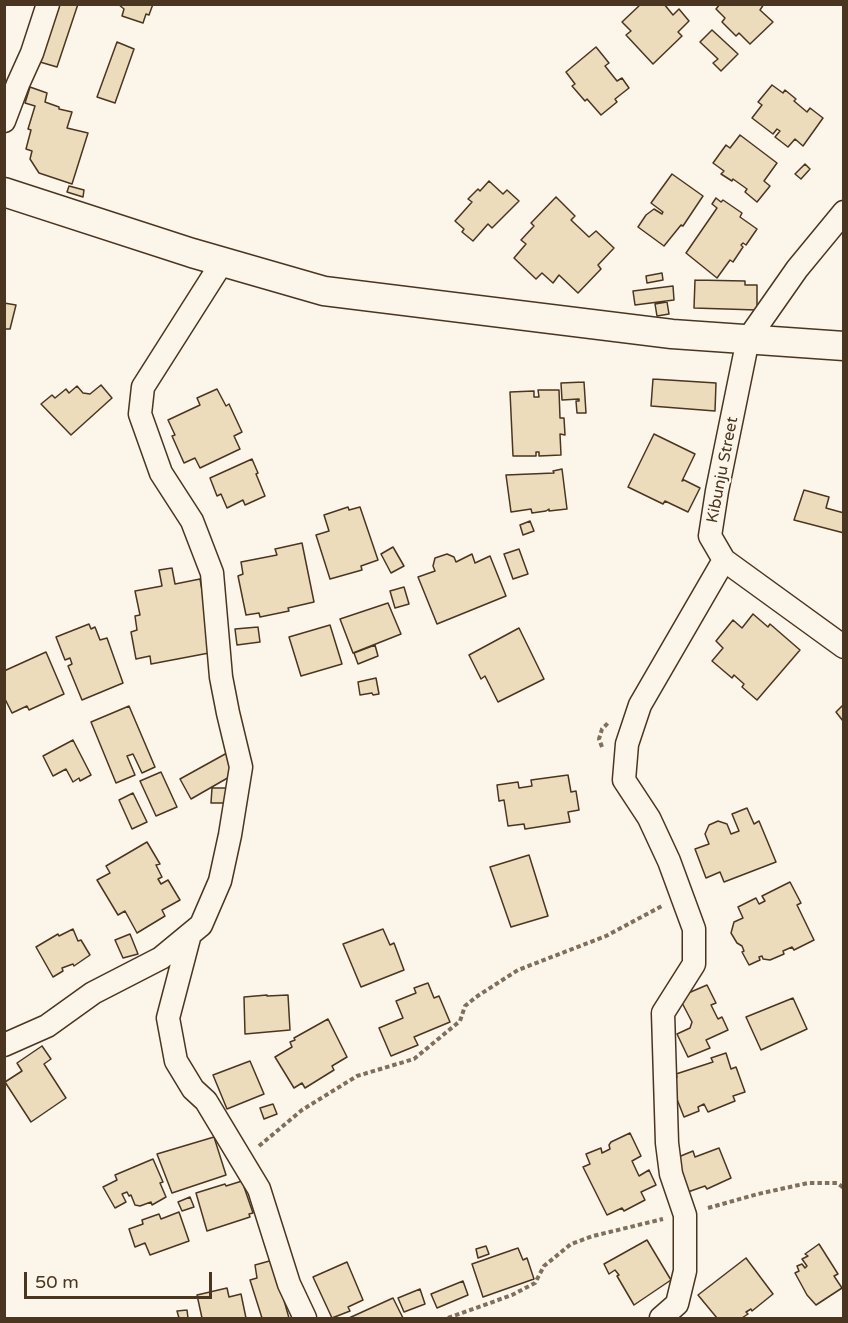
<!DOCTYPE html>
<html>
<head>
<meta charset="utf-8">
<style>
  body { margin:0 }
  #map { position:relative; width:848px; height:1323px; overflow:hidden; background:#fbf6e9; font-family:"Varela Round",sans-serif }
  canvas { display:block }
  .frame { position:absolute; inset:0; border:6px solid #4a3520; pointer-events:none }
  .scale { position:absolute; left:24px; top:1272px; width:188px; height:27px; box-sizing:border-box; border:3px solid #4a3520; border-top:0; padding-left:8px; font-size:18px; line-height:21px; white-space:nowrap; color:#4a3520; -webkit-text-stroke:4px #fbf6e9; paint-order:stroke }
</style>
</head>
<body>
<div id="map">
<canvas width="848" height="1323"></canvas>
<div class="frame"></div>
<div class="scale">50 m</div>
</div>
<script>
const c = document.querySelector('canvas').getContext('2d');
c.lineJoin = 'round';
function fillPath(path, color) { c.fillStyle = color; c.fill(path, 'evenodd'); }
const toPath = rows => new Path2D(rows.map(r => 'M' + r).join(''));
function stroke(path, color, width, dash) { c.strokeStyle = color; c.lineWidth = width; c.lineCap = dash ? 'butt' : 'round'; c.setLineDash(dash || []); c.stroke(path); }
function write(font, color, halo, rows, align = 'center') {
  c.font = font + ' "Varela Round",sans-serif'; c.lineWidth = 4.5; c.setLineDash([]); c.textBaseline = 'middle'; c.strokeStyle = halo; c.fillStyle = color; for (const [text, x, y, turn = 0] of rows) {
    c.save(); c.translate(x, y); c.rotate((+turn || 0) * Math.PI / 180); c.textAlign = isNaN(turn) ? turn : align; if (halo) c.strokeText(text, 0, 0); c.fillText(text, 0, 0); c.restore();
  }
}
const building = toPath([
  [60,4,78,4,57,67,40,62,60,4],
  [118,4,153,4,149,15,146,14,143,23,122,16,124,9,118,4],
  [641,4,664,4,673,15,679,9,689,21,678,32,682,36,653,64,626,35,631,31,622,22,641,4],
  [720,4,764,4,760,10,773,22,750,44,739,33,736,36,722,22,725,18,716,9,720,4],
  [712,30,738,54,721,71,713,63,718,59,700,42,712,30],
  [117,42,134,49,115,103,97,97,117,42],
  [596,47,609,63,605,66,617,81,622,78,629,88,615,99,617,102,601,115,587,99,585,101,572,86,575,84,566,72,596,47],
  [772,85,783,93,785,90,796,99,794,101,807,112,810,108,823,118,803,146,795,139,788,147,775,137,780,131,777,129,773,134,752,118,762,105,758,102,772,85],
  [30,87,47,93,45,102,59,107,59,109,72,112,67,128,88,133,72,184,39,173,30,159,32,151,26,149,31,130,28,129,35,106,25,103,30,87],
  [740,135,777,163,764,181,770,186,757,202,745,192,747,189,733,179,732,181,721,174,724,171,713,163,726,145,730,148,740,135],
  [805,164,810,169,801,179,795,174,805,164],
  [672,174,703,196,683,226,681,225,664,246,638,227,646,215,654,209,662,214,663,212,651,203,672,174],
  [489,181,503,194,507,190,519,201,492,228,488,224,473,241,462,232,464,229,455,221,472,202,468,199,478,189,480,191,489,181],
  [69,186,84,190,83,197,67,192,69,186],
  [556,197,575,216,571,220,589,237,596,231,614,248,598,265,601,269,578,293,559,275,553,283,542,273,536,279,514,258,526,244,521,240,534,226,531,223,556,197],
  [716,198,721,202,723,200,742,213,740,217,757,229,746,245,743,243,741,245,743,247,733,262,730,260,717,278,686,253,717,208,712,204,716,198],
  [662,273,663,280,647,283,646,276,662,273],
  [695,280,745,281,745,285,757,285,757,310,694,308,695,280],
  [673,286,674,300,635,305,633,291,673,286],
  [667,302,669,314,657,316,655,304,667,302],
  [4,303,16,305,10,329,4,329,4,303],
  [653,379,716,383,715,411,651,406,653,379],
  [584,382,586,413,577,413,576,401,579,401,579,399,562,400,561,383,584,382],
  [101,385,112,398,71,435,41,404,52,395,55,398,66,389,69,393,77,386,83,393,90,394,101,385],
  [217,389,226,406,229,404,242,432,234,436,240,449,200,468,195,458,184,463,172,436,175,435,168,420,200,405,197,398,217,389],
  [538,390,559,390,560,418,564,418,565,435,560,434,561,455,539,456,539,452,536,452,536,456,513,456,510,392,534,391,534,397,539,397,538,390],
  [654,434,695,454,682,481,684,480,700,488,688,512,665,501,663,504,628,487,654,434],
  [252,459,258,473,256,474,265,496,245,505,243,500,227,508,221,494,217,496,210,478,252,459],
  [562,469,567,509,549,511,549,509,546,511,532,513,531,509,511,512,506,475,554,473,553,471,562,469],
  [804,490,829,497,826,508,844,513,844,533,794,520,804,490],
  [348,507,349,510,360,507,378,560,361,566,362,570,330,579,316,535,329,531,324,515,348,507],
  [530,521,534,531,523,535,520,525,530,521],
  [302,543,314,602,288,608,289,611,260,617,259,613,246,615,238,576,243,574,241,562,277,555,275,549,302,543],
  [393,547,404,566,391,573,381,554,393,547],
  [519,549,528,574,513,579,504,554,519,549],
  [447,554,454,557,456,562,472,554,475,563,490,556,506,596,437,624,418,577,435,571,433,566,435,558,447,554],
  [172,568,175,584,200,579,210,634,206,635,209,653,151,664,150,656,136,659,131,632,137,630,135,616,140,615,135,591,162,586,159,570,172,568],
  [404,587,409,604,395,608,390,591,404,587],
  [388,603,401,634,353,653,340,619,388,603],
  [753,614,768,627,770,624,800,650,757,700,742,687,744,684,734,675,732,678,712,661,723,648,716,641,733,620,742,628,753,614],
  [89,624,91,629,95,627,100,640,107,638,123,683,82,700,68,666,72,664,70,658,65,660,56,637,89,624],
  [330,625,342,664,301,676,289,637,330,625],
  [258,627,260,642,237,645,235,629,258,627],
  [519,628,544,679,498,702,485,676,481,679,469,655,519,628],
  [375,645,378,656,358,664,354,653,375,645],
  [46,652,64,694,29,710,27,706,12,713,4,697,4,671,46,652],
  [376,678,379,694,373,695,372,693,360,695,358,682,376,678],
  [843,705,844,706,843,721,836,712,843,705],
  [129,706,155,767,142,773,133,754,127,756,135,775,116,783,91,722,129,706],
  [73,740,91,775,80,781,79,778,73,782,66,769,53,776,43,756,73,740],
  [227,753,238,772,191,799,180,779,227,753],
  [161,772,177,807,156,816,140,781,161,772],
  [568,775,571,792,576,791,579,810,568,812,570,822,525,829,524,824,508,826,504,800,499,801,497,785,518,782,519,788,532,786,531,780,568,775],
  [212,788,228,788,228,803,211,803,212,788],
  [133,793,147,822,132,829,119,800,133,793],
  [747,808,754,824,759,821,776,862,724,882,720,872,706,878,695,849,709,844,705,834,709,825,718,821,727,824,731,834,739,831,732,814,747,808],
  [147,842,160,864,156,865,162,877,158,879,161,884,168,880,180,900,162,910,165,916,137,933,125,911,118,915,97,880,110,873,106,866,147,842],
  [529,855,548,916,511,927,490,867,529,855],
  [790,882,801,903,797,905,814,940,794,950,792,947,783,951,784,954,770,960,763,959,762,956,759,957,760,960,749,965,742,952,744,951,742,946,737,943,731,933,734,922,743,918,738,907,756,898,759,904,765,901,762,896,790,882],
  [73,929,78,941,81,940,90,955,74,966,73,964,62,968,63,971,53,977,36,947,58,934,59,936,73,929],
  [383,929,390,945,394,943,404,970,361,987,343,944,383,929],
  [130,934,138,954,123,958,115,940,130,934],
  [428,983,434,998,439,996,450,1022,414,1037,418,1045,391,1056,379,1028,403,1018,396,1001,416,993,414,988,428,983],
  [707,985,716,1003,711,1005,718,1019,722,1017,728,1030,706,1040,710,1048,688,1057,677,1034,690,1028,692,1022,679,997,707,985],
  [267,995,267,996,288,995,290,1030,245,1034,244,997,267,995],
  [793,998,807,1029,761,1050,746,1017,793,998],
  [328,1019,347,1057,332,1066,334,1070,305,1088,302,1083,294,1088,275,1057,292,1047,290,1042,295,1040,294,1038,328,1019],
  [42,1046,51,1059,44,1064,66,1098,31,1122,5,1082,22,1071,17,1063,42,1046],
  [726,1053,731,1069,736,1067,745,1092,733,1096,735,1101,708,1112,704,1104,698,1107,699,1111,684,1117,669,1079,677,1077,676,1074,713,1062,711,1058,726,1053],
  [250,1061,264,1094,227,1109,213,1075,250,1061],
  [273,1104,277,1114,264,1119,260,1108,273,1104],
  [630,1133,641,1156,632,1161,639,1176,649,1170,656,1185,641,1192,645,1200,624,1211,622,1208,607,1215,583,1167,590,1164,586,1154,601,1148,602,1153,610,1149,609,1145,611,1142,630,1133],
  [214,1137,226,1175,172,1193,157,1154,214,1137],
  [719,1148,731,1178,707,1189,705,1186,685,1193,671,1160,693,1151,695,1157,719,1148],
  [153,1159,163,1182,160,1183,166,1197,152,1205,151,1202,140,1206,135,1205,131,1195,129,1196,127,1192,122,1194,126,1202,115,1208,103,1187,117,1180,115,1175,153,1159],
  [242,1181,253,1213,249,1214,250,1217,207,1231,196,1193,225,1184,226,1186,242,1181],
  [190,1197,194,1207,182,1211,178,1202,190,1197],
  [179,1212,189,1241,150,1255,145,1243,135,1247,129,1229,143,1224,142,1220,159,1214,161,1219,179,1212],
  [647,1240,671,1280,634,1305,617,1276,619,1275,615,1270,609,1274,604,1264,647,1240],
  [819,1244,838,1274,834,1276,842,1288,816,1305,807,1295,795,1273,799,1271,797,1266,802,1264,805,1268,807,1266,802,1259,808,1256,805,1254,819,1244],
  [486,1246,489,1254,478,1258,476,1249,486,1246],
  [518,1248,523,1260,527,1258,534,1279,483,1297,472,1264,518,1248],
  [746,1258,773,1294,752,1311,751,1309,746,1312,748,1314,742,1318,717,1318,698,1295,746,1258],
  [273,1260,276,1272,289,1318,262,1318,250,1280,257,1278,255,1265,273,1260],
  [347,1262,363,1300,348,1307,350,1311,332,1318,313,1277,347,1262],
  [463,1281,468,1295,437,1308,431,1294,463,1281],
  [227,1288,229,1297,241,1294,246,1318,202,1318,197,1295,227,1288],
  [420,1289,425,1304,404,1312,398,1298,420,1289],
  [393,1298,403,1318,349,1318,393,1298],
  [187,1310,188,1318,179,1318,177,1311,187,1310]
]);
const path = toPath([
  [602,747,599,739,602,729,609,722],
  [259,1146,302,1110,357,1076,414,1059,460,1021,465,1006,476,997,518,970,606,936,662,906],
  [708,1208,758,1194,808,1183,837,1183,844,1188],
  [448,1318,512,1295,535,1283,544,1266,571,1244,593,1236,663,1219]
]);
const minor = toPath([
  [4,121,18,84,32,53,48,4],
  [844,212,797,269,748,339,717,491,710,536,724,560,844,647],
  [190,934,168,1018,176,1061,193,1089,206,1101,259,1189,289,1284,305,1318],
  [4,1045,47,1026,93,993,161,958,201,925,220,881,230,835,241,767,228,713,221,677,212,573,192,521,161,473,140,414,143,387,223,261],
  [661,1318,677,1304,685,1271,685,1215,671,1174,667,1143,663,1013,694,964,694,929,669,861,649,818,624,780,627,744,640,705,724,560]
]);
const tertiary = toPath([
  [4,192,192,253,324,291,672,334,844,346]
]);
const streetNames = [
  ["Kibunju Street",723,470,-79]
];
fillPath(building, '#ecdcbc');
stroke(building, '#4a3520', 1.5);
stroke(minor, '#4a3520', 25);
stroke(tertiary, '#4a3520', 31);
stroke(path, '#7f6f5c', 4, [4.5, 3]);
stroke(minor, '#fbf6e9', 22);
stroke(tertiary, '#fbf6e9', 28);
write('16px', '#4a3520', '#fbf6e9', streetNames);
</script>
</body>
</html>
